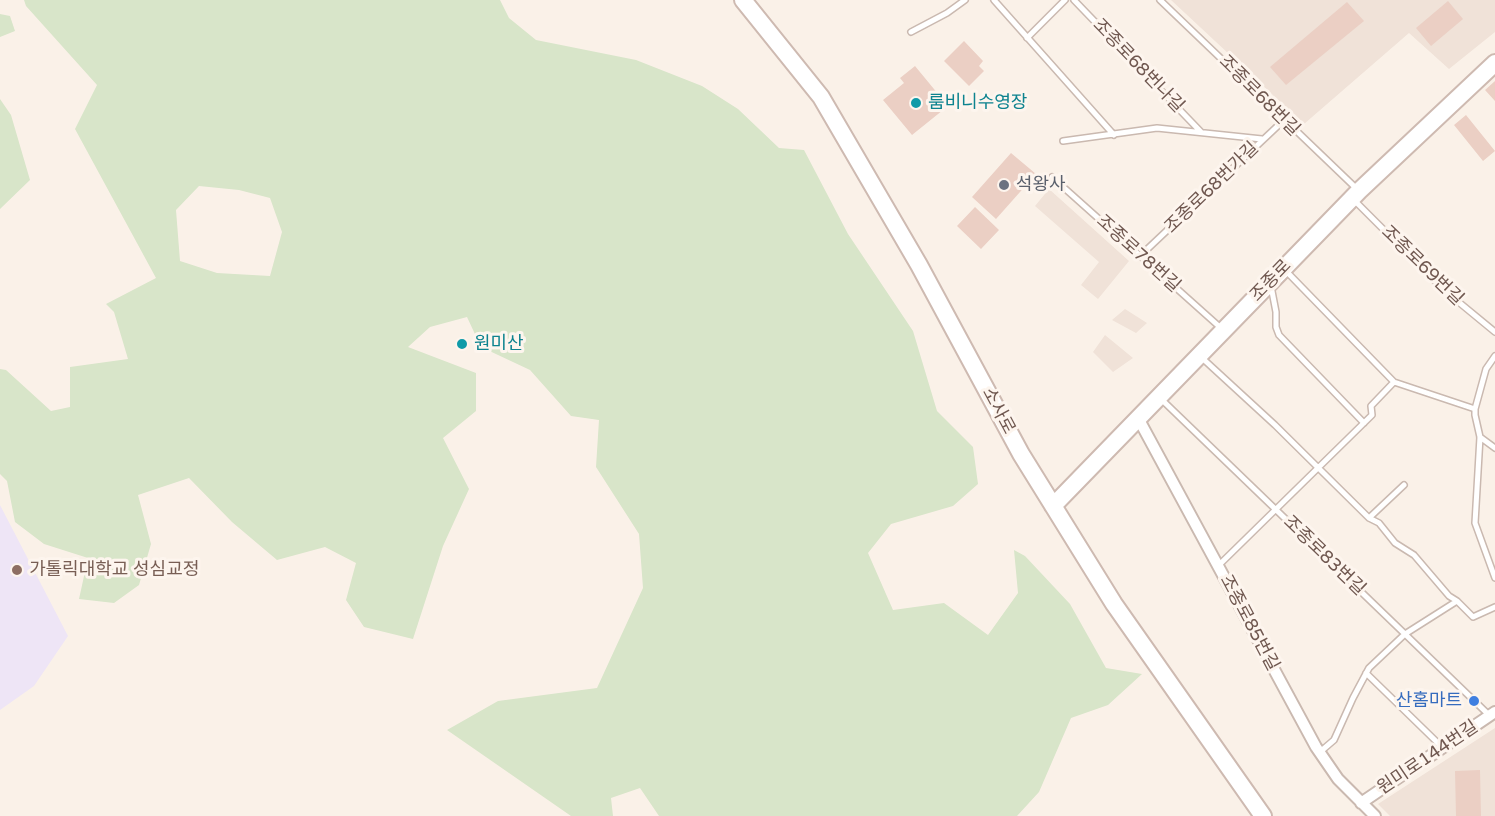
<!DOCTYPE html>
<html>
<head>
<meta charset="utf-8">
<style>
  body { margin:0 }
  canvas { display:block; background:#faf1e8 }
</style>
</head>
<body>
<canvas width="1495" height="816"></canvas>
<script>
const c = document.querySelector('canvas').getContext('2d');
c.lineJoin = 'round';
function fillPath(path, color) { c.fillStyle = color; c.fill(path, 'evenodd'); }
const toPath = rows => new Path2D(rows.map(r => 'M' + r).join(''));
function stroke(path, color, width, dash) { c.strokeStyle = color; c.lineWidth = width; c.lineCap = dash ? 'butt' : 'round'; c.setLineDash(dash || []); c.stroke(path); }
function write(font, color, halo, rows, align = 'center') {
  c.font = font + ' "Varela Round","Noto Sans KR",sans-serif'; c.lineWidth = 6; c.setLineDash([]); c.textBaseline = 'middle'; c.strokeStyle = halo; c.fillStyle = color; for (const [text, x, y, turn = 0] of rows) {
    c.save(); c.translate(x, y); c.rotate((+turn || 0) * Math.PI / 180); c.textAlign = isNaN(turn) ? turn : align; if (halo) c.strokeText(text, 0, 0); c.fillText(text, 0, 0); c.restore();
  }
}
const residential = toPath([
  [1171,0,1495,0,1495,32,1449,69,1409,33,1304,124],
  [1049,189,1129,261,1098,299,1081,285,1099,262,1035,206],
  [1125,309,1147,323,1136,333,1112,320],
  [1105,335,1133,358,1113,372,1093,352],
  [1495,728,1495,816,1390,816,1378,804]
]);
const education = toPath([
  [0,505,68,636,34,686,0,710]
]);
const green = toPath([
  [24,0,500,0,509,18,536,40,636,60,702,86,738,109,779,148,804,150,848,234,913,331,937,411,973,447,978,484,953,506,891,524,868,553,893,610,944,603,988,635,1018,593,1014,550,1025,556,1070,604,1106,668,1142,674,1108,705,1071,718,1039,792,1017,816,659,816,640,788,611,798,613,816,571,816,447,730,498,701,597,688,643,588,639,534,596,467,599,420,571,416,530,370,481,347,467,317,430,327,408,347,476,373,476,411,443,438,469,489,443,546,413,639,364,627,346,600,356,563,325,547,277,560,232,522,189,478,138,495,151,544,139,585,114,603,79,599,88,558,44,544,15,522,7,481,0,474,0,369,6,370,51,411,70,407,70,367,128,359,114,312,106,304,156,278,75,129,97,85,26,6],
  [199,186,239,190,270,198,282,232,270,276,217,273,180,261,176,210],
  [0,14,10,16,15,31,0,37],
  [0,99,11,115,30,180,0,209]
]);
const building = toPath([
  [1448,1,1463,19,1431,46,1416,28],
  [1347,2,1364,21,1286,85,1270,67],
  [964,41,983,61,979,66,984,71,969,86,944,61],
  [915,66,948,106,912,135,883,100,904,83,900,78],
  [1495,81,1495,101,1485,90],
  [1466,115,1495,151,1483,161,1454,125],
  [1011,153,1036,174,996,219,972,197],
  [975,207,999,230,981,249,957,226],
  [1480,770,1481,816,1456,816,1455,771]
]);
const lane = toPath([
  [994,0,1114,135],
  [1074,0,1201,132],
  [1160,0,1358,190],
  [911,32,947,13,965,0],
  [1027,38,1065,0],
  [1063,141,1157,128,1262,139],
  [1052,177,1222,329],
  [1354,200,1444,290,1495,332],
  [1140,256,1284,120],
  [1285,270,1394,382,1475,409],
  [1271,286,1276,312,1276,327,1279,335,1364,423],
  [1495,356,1486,369,1475,409,1475,415,1480,437,1475,523,1495,578],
  [1201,357,1275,425,1369,518,1379,523,1395,543,1414,555,1449,596,1457,601],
  [1160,398,1490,716],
  [1480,437,1495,448],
  [1369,518,1404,485],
  [1218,566,1372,415,1371,406,1394,382],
  [1366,673,1442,747],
  [1320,752,1334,740,1353,698,1369,668,1405,634,1457,601,1473,617,1495,607]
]);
const street = toPath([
  [1138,418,1316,747,1338,779,1375,816],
  [1361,803,1495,712]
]);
const secondary = toPath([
  [743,0,821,97,919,265,1021,454,1114,604,1263,816],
  [1053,506,1359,191,1495,63]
]);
const markers = [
  [916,103,6,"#0f9aa8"],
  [1004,185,6,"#6b7280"],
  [462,344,6,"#0f9aa8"],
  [17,570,6,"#8d6e63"],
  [1474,701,6,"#3f7fe0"]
];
const streetNames = [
  ["조종로68번나길",1138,66,46],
  ["조종로68번길",1259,96,45],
  ["조종로68번가길",1212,188,-44],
  ["조종로78번길",1138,254,42],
  ["조종로69번길",1422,266,44],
  ["조종로",1271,281,-46],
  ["소사로",998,411,62],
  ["조종로83번길",1324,556,44],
  ["조종로85번길",1249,623,62],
  ["원미로144번길",1428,758,-34]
];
const cultureNames = [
  ["룸비니수영장",928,103],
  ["원미산",474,344]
];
const worshipNames = [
  ["석왕사",1016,185]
];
const educationNames = [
  ["가톨릭대학교 성심교정",29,570]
];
const shopNames = [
  ["산홈마트",1462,701]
];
fillPath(residential, '#f0e2d8');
fillPath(education, '#eee5f6');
fillPath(green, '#d8e5c9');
fillPath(building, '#ebcfc4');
stroke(lane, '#cab9b0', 8);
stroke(street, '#cab9b0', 14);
stroke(secondary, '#cebab1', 20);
stroke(lane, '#fff', 5);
stroke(street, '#fff', 10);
stroke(secondary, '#fff', 16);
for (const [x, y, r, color] of markers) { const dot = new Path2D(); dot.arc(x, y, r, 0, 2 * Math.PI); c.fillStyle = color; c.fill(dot); stroke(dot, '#fdf5ee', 2); }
write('18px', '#705850', '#fdf5ee', streetNames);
write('18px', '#0d838f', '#fdf5ee', cultureNames, 'left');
write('18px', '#5b616d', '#fdf5ee', worshipNames, 'left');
write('18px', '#785e54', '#fdf5ee', educationNames, 'left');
write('18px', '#366cbe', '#fdf5ee', shopNames, 'right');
</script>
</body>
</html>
